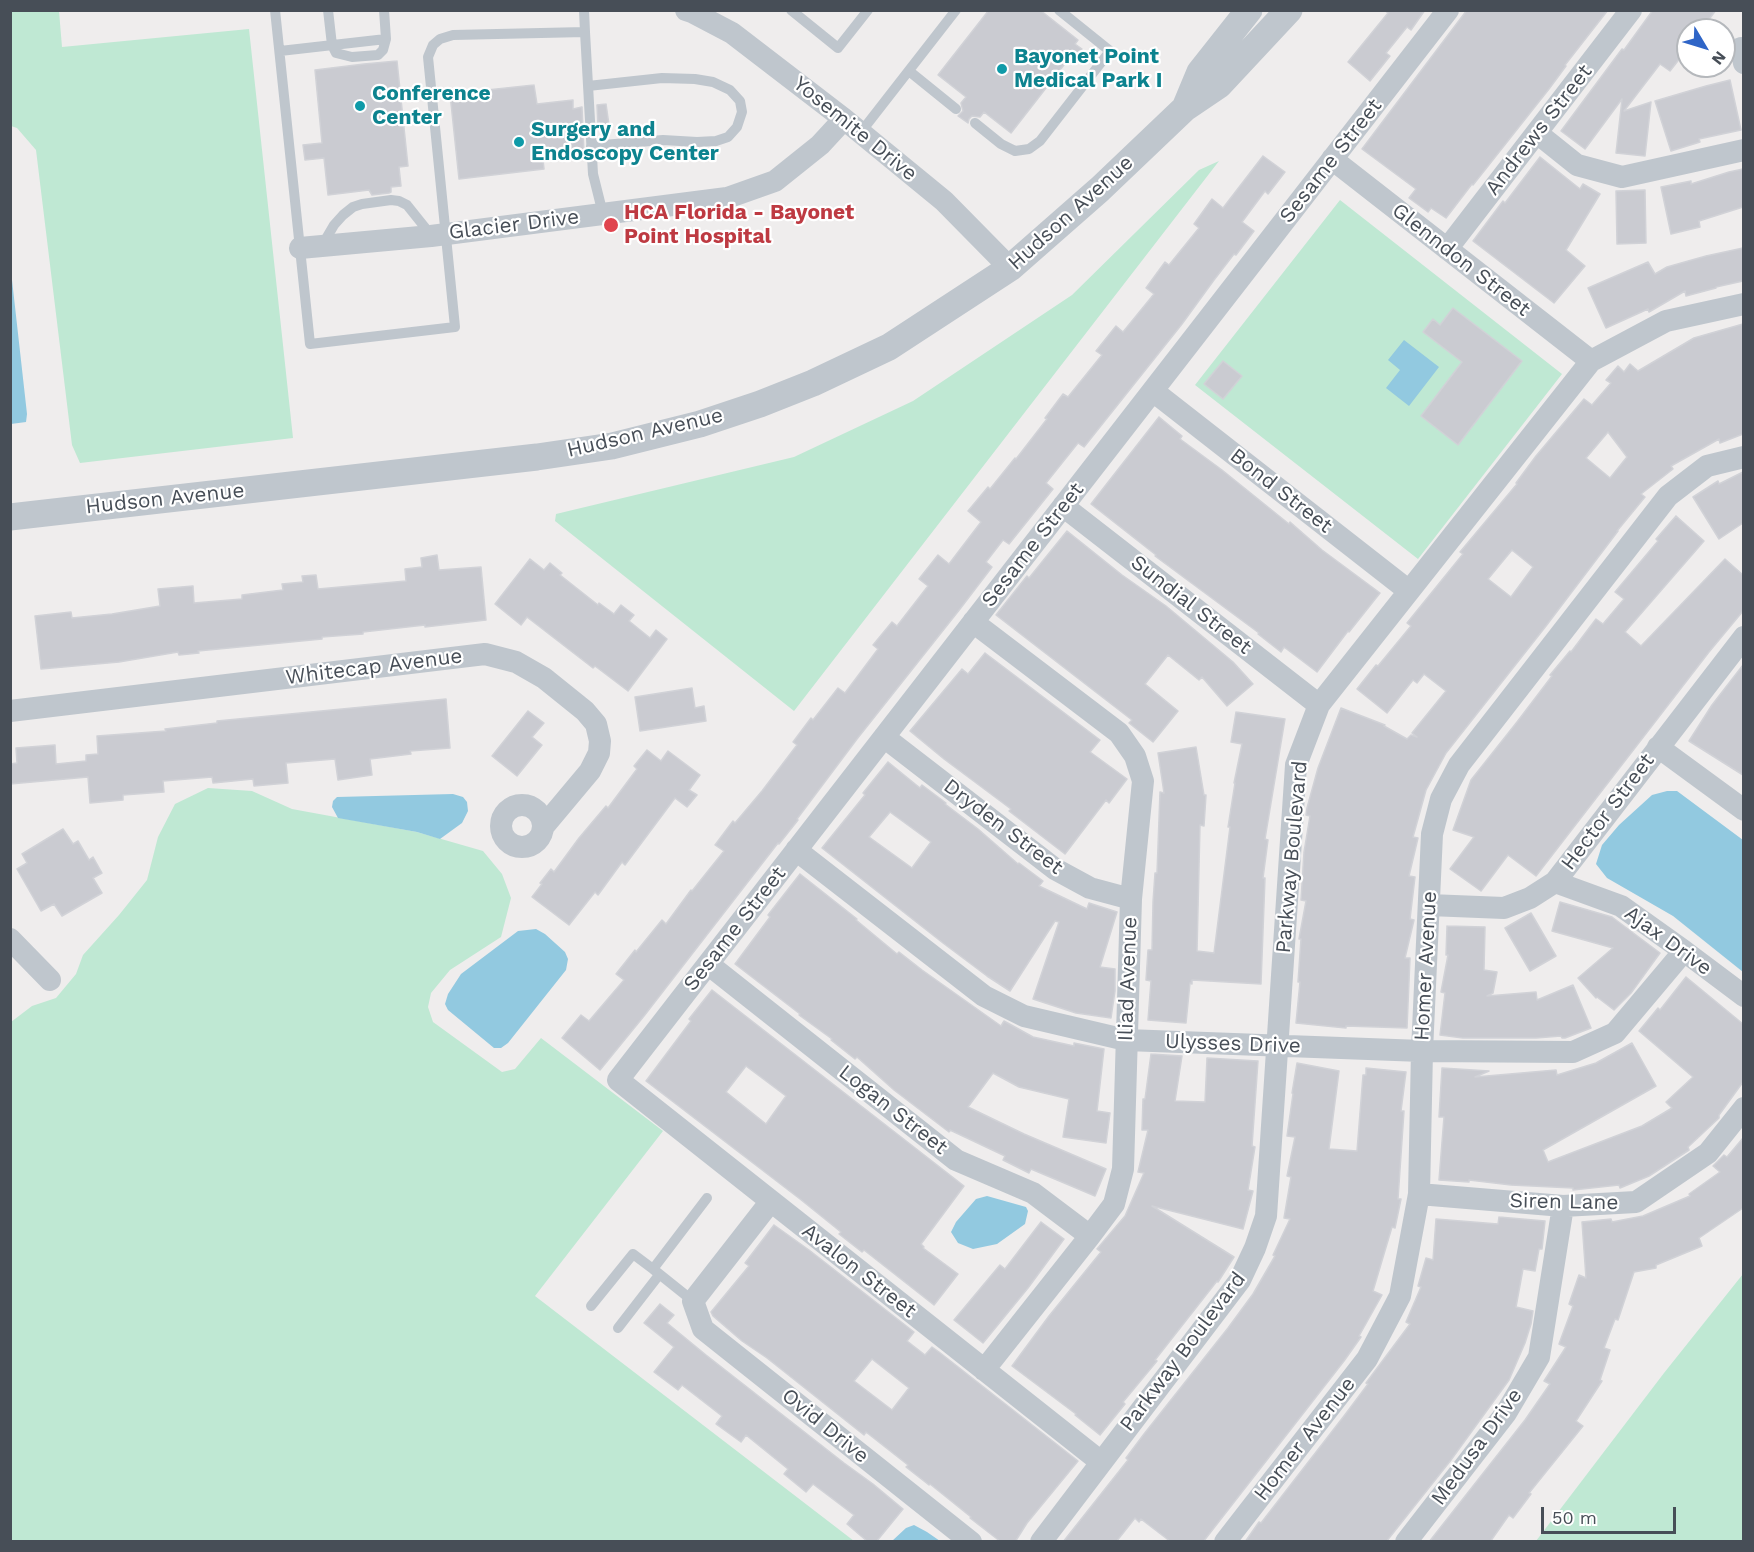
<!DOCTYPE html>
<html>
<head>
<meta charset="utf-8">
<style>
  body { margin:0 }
  #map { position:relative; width:1754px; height:1552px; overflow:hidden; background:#efeded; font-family:"Work Sans",sans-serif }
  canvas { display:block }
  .frame { position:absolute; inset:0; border:12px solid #474e57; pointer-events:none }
  .north { position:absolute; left:1676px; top:18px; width:60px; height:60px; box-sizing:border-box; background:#fff; border:2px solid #b5b8bc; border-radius:50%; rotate:128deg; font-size:16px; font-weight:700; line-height:24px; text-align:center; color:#474e57 }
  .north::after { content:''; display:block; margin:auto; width:21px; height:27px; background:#2f65c7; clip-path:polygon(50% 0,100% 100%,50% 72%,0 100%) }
  .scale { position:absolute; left:1541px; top:1507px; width:135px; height:27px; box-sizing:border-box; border:3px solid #474e57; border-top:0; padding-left:8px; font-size:18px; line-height:21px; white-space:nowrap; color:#474e57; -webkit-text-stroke:4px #fff; paint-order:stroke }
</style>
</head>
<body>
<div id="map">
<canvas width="1754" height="1552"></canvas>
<div class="frame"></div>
<div class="north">N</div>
<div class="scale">50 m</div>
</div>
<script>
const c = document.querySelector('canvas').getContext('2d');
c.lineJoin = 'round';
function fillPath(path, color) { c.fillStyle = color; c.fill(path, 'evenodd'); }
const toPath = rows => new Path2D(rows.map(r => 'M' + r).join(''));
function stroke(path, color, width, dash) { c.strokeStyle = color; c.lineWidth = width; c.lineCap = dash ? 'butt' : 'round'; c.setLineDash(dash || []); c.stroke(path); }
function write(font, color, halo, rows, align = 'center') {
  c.font = font + ' "Work Sans",sans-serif'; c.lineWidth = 4.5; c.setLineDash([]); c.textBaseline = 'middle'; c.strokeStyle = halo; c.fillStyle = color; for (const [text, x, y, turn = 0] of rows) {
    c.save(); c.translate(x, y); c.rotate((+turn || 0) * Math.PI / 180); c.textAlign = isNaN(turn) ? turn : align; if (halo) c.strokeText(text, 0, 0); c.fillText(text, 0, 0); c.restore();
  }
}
const green = toPath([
  [11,10,59,11,62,47,249,29,293,438,80,463,72,445,36,150,17,128,11,126],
  [1219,161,794,711,555,521,556,514,794,457,913,401,1072,295,1199,170],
  [1340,200,1562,374,1418,559,1195,385],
  [208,788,252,791,292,809,417,832,483,851,502,874,511,898,501,937,450,970,431,993,428,1007,433,1022,502,1072,515,1069,541,1038,663,1131,535,1296,854,1541,11,1542,11,1022,32,1006,56,998,76,974,83,955,119,915,147,880,158,837,175,804],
  [1743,1274,1743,1541,1536,1541,1664,1373]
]);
const water = toPath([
  [10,262,27,414,26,422,11,424],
  [1404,340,1439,367,1409,406,1386,388,1400,370,1388,360],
  [1667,791,1677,791,1743,840,1743,972,1673,916,1607,878,1596,864,1602,845,1619,825,1652,795],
  [453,794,463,797,467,802,468,811,462,823,440,839,417,832,338,818,332,807,333,801,337,797],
  [536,929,545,934,565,952,568,959,566,970,508,1043,501,1048,494,1048,448,1010,445,1004,448,994,461,974,518,931],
  [987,1196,1026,1207,1028,1211,1025,1224,997,1244,973,1249,958,1243,951,1232,956,1222,976,1199],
  [914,1525,927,1532,940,1541,892,1541,906,1528]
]);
const building = toPath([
  [989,10,1040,10,1078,40,1075,44,1082,49,1070,64,1067,61,1011,133,984,112,980,117,972,116,969,119,968,123,958,116,963,111,961,103,966,97,938,75,989,10],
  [1384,10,1425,10,1411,30,1407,27,1386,53,1390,56,1370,81,1348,62,1388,13,1384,10],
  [1467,10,1608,10,1565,65,1566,66,1549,89,1473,185,1472,184,1446,218,1431,208,1428,212,1409,198,1416,189,1362,149,1467,10],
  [1653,10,1716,10,1701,30,1688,30,1688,48,1670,71,1660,64,1624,111,1651,102,1645,156,1616,153,1622,99,1585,149,1561,131,1622,49,1624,50,1653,10],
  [397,61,408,166,399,167,401,186,391,187,391,192,389,193,372,195,369,190,328,195,324,158,305,160,303,145,322,143,315,70,364,64,397,61],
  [1730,80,1741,130,1699,139,1700,142,1671,151,1655,101,1706,86,1730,80],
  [534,85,537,104,573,100,573,109,582,107,584,155,543,160,544,169,459,179,450,94,534,85],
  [606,104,609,125,598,127,597,105,606,104],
  [1263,156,1285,172,1268,194,1265,191,1242,222,1254,231,1236,255,1234,254,1214,280,1182,324,1084,447,1078,443,1046,483,1053,489,1009,544,1003,540,986,562,992,567,960,609,857,739,797,819,798,820,779,844,778,843,644,1016,600,1070,562,1038,581,1015,589,1021,624,980,616,974,635,950,636,952,662,920,666,924,691,890,692,891,724,851,715,845,733,821,735,823,762,791,797,745,793,742,811,718,813,720,838,688,845,693,878,649,873,645,892,622,897,626,928,586,919,579,938,555,949,564,981,522,968,511,988,487,990,489,1015,458,1016,459,1047,419,1045,418,1063,394,1068,397,1102,355,1096,351,1116,326,1123,332,1154,294,1146,288,1165,262,1169,265,1199,228,1194,224,1212,199,1223,208,1263,156],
  [1540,157,1580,189,1583,184,1600,194,1566,250,1585,266,1554,303,1473,241,1503,201,1505,203,1540,157],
  [1743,169,1743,207,1699,221,1700,227,1671,234,1661,187,1691,181,1691,184,1729,172,1743,169],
  [1645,190,1646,243,1617,244,1616,191,1645,190],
  [1743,248,1743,281,1716,287,1716,288,1686,296,1685,291,1649,312,1648,309,1606,328,1588,288,1648,262,1655,274,1667,267,1706,256,1743,248],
  [1453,308,1522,361,1458,445,1421,416,1462,362,1423,332,1433,319,1440,325,1453,308],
  [1743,324,1743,434,1720,443,1719,439,1671,466,1673,469,1641,494,1645,497,1617,531,1618,531,1546,626,1446,753,1426,790,1413,837,1418,838,1409,876,1415,877,1410,919,1414,920,1405,958,1410,958,1407,1028,1346,1026,1346,1028,1296,1023,1300,982,1298,982,1301,939,1299,939,1306,901,1301,900,1304,852,1310,816,1306,815,1307,808,1318,768,1341,708,1385,725,1384,726,1407,739,1411,735,1417,737,1412,733,1446,691,1424,674,1417,683,1413,680,1387,713,1357,689,1376,665,1378,666,1411,626,1407,623,1463,554,1460,552,1517,484,1516,483,1536,456,1584,399,1592,405,1611,383,1606,380,1618,366,1624,372,1630,364,1638,371,1694,338,1743,324],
  [1608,432,1627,457,1610,478,1586,458,1608,432],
  [1512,550,1533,567,1511,597,1488,579,1512,550],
  [1223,361,1242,376,1223,399,1204,384,1223,361],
  [1159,417,1182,436,1180,439,1222,470,1289,524,1290,522,1322,550,1380,593,1349,632,1348,631,1317,672,1284,647,1281,652,1258,634,1259,633,1155,556,1156,555,1091,504,1159,417],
  [1743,472,1743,523,1719,539,1693,497,1718,481,1719,484,1743,472],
  [1676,516,1704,541,1625,632,1641,646,1725,559,1743,575,1743,611,1709,652,1536,876,1508,855,1481,891,1450,869,1474,837,1453,830,1471,780,1517,722,1552,676,1550,675,1570,651,1571,652,1596,619,1603,624,1624,599,1615,592,1658,541,1656,539,1676,516],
  [1067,531,1122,575,1166,606,1233,662,1253,684,1227,706,1202,677,1199,680,1168,655,1145,684,1178,711,1153,742,1129,723,1132,720,996,615,1027,576,1029,578,1067,531],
  [437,555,439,570,481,567,486,620,425,627,425,625,363,632,363,634,322,637,322,639,198,651,199,653,179,655,178,652,119,662,41,669,35,616,71,612,72,618,112,614,160,606,158,589,193,586,194,603,242,599,242,595,283,590,282,584,303,582,302,576,316,575,318,589,406,581,405,569,422,567,421,558,437,555],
  [530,559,544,570,550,563,562,573,560,575,598,605,599,603,614,614,621,605,634,615,629,621,650,638,656,630,667,639,628,691,595,666,593,668,527,617,521,625,495,604,530,559],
  [985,653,1100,740,1090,752,1127,779,1109,803,1106,800,1065,854,1009,811,1011,809,944,759,910,731,962,669,968,674,985,653],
  [1743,665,1743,775,1689,741,1712,705,1743,665],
  [692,688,695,708,704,706,706,721,640,731,635,697,692,688],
  [446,699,450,748,410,751,411,754,370,759,372,775,338,780,335,759,286,763,288,783,254,786,253,779,213,783,212,777,163,781,164,792,123,795,123,800,90,803,88,777,10,784,10,764,17,763,16,748,55,745,56,764,86,761,86,755,98,754,97,736,166,731,165,729,217,723,217,721,446,699],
  [528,711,544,723,532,737,542,745,517,776,492,756,528,711],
  [1236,712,1285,719,1265,839,1268,840,1263,878,1265,878,1261,984,1192,980,1192,984,1190,983,1186,1023,1148,1020,1151,981,1146,980,1148,950,1152,950,1153,902,1155,873,1157,873,1160,792,1164,793,1158,753,1196,747,1204,795,1206,795,1204,826,1200,825,1197,951,1214,953,1230,827,1228,827,1235,783,1234,783,1242,744,1231,742,1236,712],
  [647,750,661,761,668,751,700,775,689,790,697,795,687,807,675,798,625,865,622,862,598,895,595,892,569,925,532,897,542,884,540,883,551,869,554,872,579,838,606,806,608,808,637,769,634,766,647,750],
  [888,762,920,788,922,785,946,803,945,804,978,829,1018,864,1019,863,1043,881,1039,886,1087,909,1089,903,1117,912,1100,967,1115,969,1115,991,1111,1018,1076,1013,1033,999,1059,922,1055,921,1010,991,987,976,943,943,822,848,865,795,863,793,888,762],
  [890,812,931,842,912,868,869,837,890,812],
  [63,829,73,844,78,841,89,860,93,857,102,873,93,878,102,893,62,916,54,904,41,911,17,869,27,863,22,854,63,829],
  [800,874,857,919,856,920,897,954,899,952,922,970,1001,1026,1004,1021,1033,1037,1074,1046,1074,1043,1104,1049,1097,1111,1110,1113,1106,1143,1063,1137,1069,1099,1019,1087,993,1073,968,1107,1024,1134,1106,1169,1095,1196,1031,1169,1029,1173,1003,1160,1005,1156,950,1130,949,1132,894,1090,857,1057,855,1059,831,1040,832,1039,799,1015,800,1014,735,964,770,917,768,915,800,874],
  [1560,902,1612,917,1660,953,1631,993,1614,1010,1597,997,1596,998,1578,978,1613,948,1552,931,1560,902],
  [1531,913,1556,956,1530,971,1505,928,1531,913],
  [1447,926,1485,927,1484,970,1497,972,1493,993,1487,996,1536,992,1537,1000,1573,985,1591,1028,1565,1038,1562,1038,1561,1036,1536,1038,1463,1038,1440,1035,1445,993,1441,992,1448,955,1446,955,1447,926],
  [1686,977,1743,1024,1743,1082,1719,1115,1719,1118,1688,1147,1689,1150,1649,1176,1620,1188,1619,1185,1573,1190,1573,1188,1511,1185,1469,1180,1469,1182,1439,1180,1444,1117,1439,1117,1442,1068,1489,1071,1475,1077,1556,1070,1557,1075,1596,1063,1632,1043,1656,1086,1543,1150,1548,1162,1642,1126,1672,1108,1666,1102,1693,1077,1639,1031,1658,1008,1660,1010,1686,977],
  [712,990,964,1186,921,1244,924,1247,923,1248,958,1274,934,1305,864,1250,862,1252,839,1234,841,1232,800,1199,646,1081,691,1021,689,1019,712,990],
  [746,1066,786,1096,766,1124,726,1092,746,1066],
  [1151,1054,1182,1056,1175,1101,1205,1102,1207,1058,1258,1061,1252,1146,1255,1147,1248,1190,1253,1191,1243,1229,1152,1206,1234,1257,1218,1282,1217,1281,1155,1360,1157,1361,1123,1402,1125,1404,1100,1435,1075,1415,1076,1414,1012,1366,1049,1316,1101,1252,1097,1249,1125,1216,1144,1173,1138,1172,1148,1130,1142,1130,1143,1099,1145,1099,1151,1054],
  [1297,1063,1339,1071,1329,1149,1357,1151,1363,1075,1366,1075,1366,1068,1406,1072,1401,1111,1404,1111,1398,1199,1401,1199,1395,1228,1392,1227,1373,1291,1382,1295,1359,1336,1361,1337,1344,1361,1203,1542,1171,1542,1141,1519,1139,1522,1135,1518,1116,1542,1063,1542,1128,1460,1126,1458,1144,1434,1228,1328,1253,1294,1275,1256,1273,1255,1290,1219,1284,1218,1291,1177,1287,1176,1295,1137,1287,1136,1293,1094,1292,1093,1297,1063],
  [1743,1138,1743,1208,1699,1238,1702,1246,1656,1265,1656,1268,1634,1272,1618,1320,1615,1319,1604,1348,1610,1350,1600,1380,1602,1381,1576,1421,1583,1426,1529,1493,1531,1494,1513,1518,1509,1515,1490,1542,1429,1542,1525,1420,1550,1384,1544,1381,1566,1347,1559,1344,1573,1306,1569,1304,1579,1275,1586,1278,1582,1222,1611,1219,1612,1222,1643,1216,1690,1196,1689,1194,1720,1172,1713,1166,1724,1155,1727,1157,1743,1138],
  [1499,1217,1545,1221,1542,1249,1539,1249,1535,1271,1523,1269,1516,1307,1533,1311,1531,1324,1525,1343,1509,1380,1451,1460,1386,1542,1245,1542,1259,1522,1261,1523,1344,1416,1368,1384,1366,1383,1410,1324,1406,1322,1421,1287,1418,1286,1426,1258,1433,1260,1436,1219,1498,1224,1499,1217],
  [1041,1222,1064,1239,1028,1288,983,1343,954,1320,1000,1265,1005,1269,1041,1222],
  [774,1225,809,1250,914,1332,907,1341,925,1355,932,1347,939,1352,1078,1461,1027,1523,1015,1542,1001,1542,970,1518,971,1517,930,1484,929,1485,906,1467,908,1465,866,1432,864,1435,767,1358,742,1341,713,1316,711,1312,749,1266,745,1263,774,1225],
  [872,1359,909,1388,892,1410,854,1381,872,1359],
  [660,1304,674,1315,667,1323,706,1355,844,1463,873,1484,903,1509,876,1542,868,1542,847,1524,854,1515,813,1484,806,1492,784,1474,788,1469,746,1435,741,1442,716,1424,722,1416,682,1385,678,1390,654,1372,674,1347,644,1323,660,1304]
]);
const service = toPath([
  [275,10,310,344,455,327,428,57,433,45,440,39,453,35,585,32,584,10],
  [328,10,332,45,336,53,352,57,378,55,383,50,386,39],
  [791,10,838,48,868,10],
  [585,32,593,174,603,214],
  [280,51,386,39,384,10],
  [1724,52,1743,48],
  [909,71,956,109],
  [588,86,662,78,695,79,713,82,730,90,740,101,742,112,737,127,728,137,716,141,697,142,663,140,591,146],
  [975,123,1001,144,1015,151,1029,149,1040,141,1110,51,1059,10],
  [861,132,956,10],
  [327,246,327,237,334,225,343,215,353,207,362,204,391,200,399,201,407,205,431,235],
  [693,1301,653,1269,707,1198],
  [591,1306,633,1254,653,1269],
  [618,1328,659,1275]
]);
const minor = toPath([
  [686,10,692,12,732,33,844,119,944,201,1010,268],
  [1741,48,1744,63],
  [1537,133,1577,165,1622,177,1744,150],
  [1332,159,1591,361],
  [300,248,431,236,727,198,775,181,820,145,844,119],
  [1447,249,1631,10],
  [1153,391,1409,591],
  [1063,506,1319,705],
  [973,622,1119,733,1135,756,1143,781,1131,899,1123,1169,1114,1204,1090,1236,984,1370],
  [10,711,485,654,516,662,544,678,585,711,596,724,600,741,599,753,590,771,544,826],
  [884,737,1055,869,1090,888,1131,899],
  [1658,747,1744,810],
  '501 826a21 21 0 1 1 42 0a21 21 0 1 1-42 0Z',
  [796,850,984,996,1024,1016,1126,1040,1422,1051,1573,1052,1615,1033,1684,951],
  [1555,882,1621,906,1684,951,1744,996],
  [1429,905,1504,908,1530,898,1555,882,1744,637],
  [10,939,50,980],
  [708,964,956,1160,1033,1193,1090,1236],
  [1419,1194,1563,1206,1636,1202,1708,1153,1744,1108],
  [771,1201,693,1301,703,1329,971,1542],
  [1101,1462,618,1080,1448,10],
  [1041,1542,1240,1280,1255,1248,1266,1216,1296,765,1319,705,1591,361,1666,321,1744,304],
  [1225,1542,1367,1359,1400,1296,1419,1194,1422,1051,1432,834,1441,799,1459,765,1668,496,1707,466,1744,457],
  [1406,1542,1506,1413,1539,1357,1563,1206]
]);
const tertiary = toPath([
  [1185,108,1200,72,1249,10],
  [10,517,537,457,612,446,700,424,760,404,813,383,889,347,1010,268,1100,189,1185,108,1219,85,1289,10]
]);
const markers = [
  [1002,69,6,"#0f9aa8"],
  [360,106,6,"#0f9aa8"],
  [519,142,6,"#0f9aa8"],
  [611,225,8,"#e0444e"]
];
const cultureNames = [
  ["Bayonet Point",1014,57],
  ["Medical Park I",1014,81],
  ["Conference",372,94],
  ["Center",372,118],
  ["Surgery and",531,130],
  ["Endoscopy Center",531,154]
];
const streetNames = [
  ["Yosemite Drive",855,129,39],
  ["Andrews Street",1539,130,-52],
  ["Sesame Street",1331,161,-52],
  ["Hudson Avenue",1071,213,-42],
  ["Glacier Drive",514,225,-7],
  ["Glenndon Street",1461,260,38],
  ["Hudson Avenue",645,433,-13],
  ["Bond Street",1281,491,38],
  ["Hudson Avenue",165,499,-6],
  ["Sesame Street",1033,545,-52],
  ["Sundial Street",1191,605,38],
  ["Whitecap Avenue",374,667,-7],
  ["Hector Street",1608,812,-53],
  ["Dryden Street",1003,827,37],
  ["Parkway Boulevard",1292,857,-85],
  ["Sesame Street",735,929,-52],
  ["Ajax Drive",1668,941,36],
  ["Homer Avenue",1426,966,-87],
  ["Iliad Avenue",1128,979,-88],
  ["Ulysses Drive",1233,1044,2],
  ["Logan Street",893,1110,38],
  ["Siren Lane",1564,1202,1],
  ["Avalon Street",859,1271,38],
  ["Parkway Boulevard",1183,1352,-53],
  ["Ovid Drive",825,1426,39],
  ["Homer Avenue",1305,1439,-52],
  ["Medusa Drive",1477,1447,-54]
];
const healthNames = [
  ["HCA Florida - Bayonet",624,213],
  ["Point Hospital",624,237]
];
fillPath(green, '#bfe8d3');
fillPath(water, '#92c9e0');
fillPath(building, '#cacbd1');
stroke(building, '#d1d2d7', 1.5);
stroke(service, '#bfc6cd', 10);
stroke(minor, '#bfc6cd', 22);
stroke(tertiary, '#bfc6cd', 27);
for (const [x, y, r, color] of markers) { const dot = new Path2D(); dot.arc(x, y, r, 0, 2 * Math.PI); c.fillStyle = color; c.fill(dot); stroke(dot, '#fff', 2); }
write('bold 21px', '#0d838f', '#fff', cultureNames, 'left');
write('21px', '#474e57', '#fff', streetNames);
write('bold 21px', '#be3a42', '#fff', healthNames, 'left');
</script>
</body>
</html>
